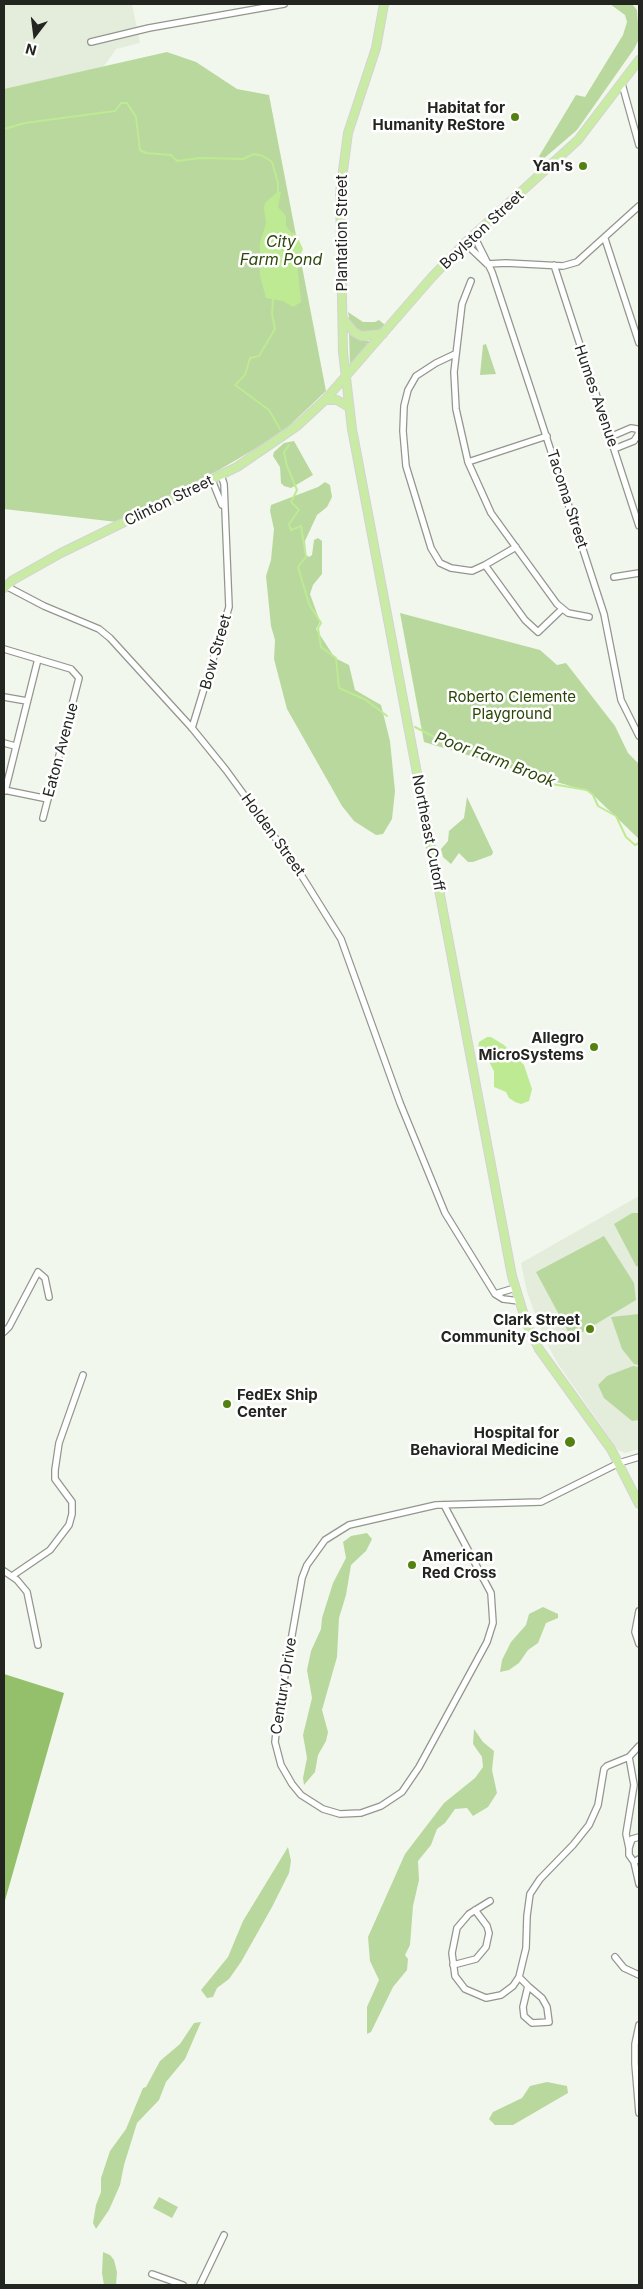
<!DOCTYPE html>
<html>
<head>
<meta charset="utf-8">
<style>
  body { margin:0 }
  #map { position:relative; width:643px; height:2289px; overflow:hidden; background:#f1f7ed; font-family:Inter,sans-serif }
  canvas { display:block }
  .frame { position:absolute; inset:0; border:5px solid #232521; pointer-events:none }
  .north { position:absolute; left:10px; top:10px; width:50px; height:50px; -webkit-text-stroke:4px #fff; paint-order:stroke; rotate:195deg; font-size:14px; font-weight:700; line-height:20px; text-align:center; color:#232521 }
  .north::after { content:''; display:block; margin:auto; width:18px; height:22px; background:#232521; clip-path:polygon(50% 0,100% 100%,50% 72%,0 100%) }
</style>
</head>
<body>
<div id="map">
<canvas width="643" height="2289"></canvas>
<div class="frame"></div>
<div class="north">N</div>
</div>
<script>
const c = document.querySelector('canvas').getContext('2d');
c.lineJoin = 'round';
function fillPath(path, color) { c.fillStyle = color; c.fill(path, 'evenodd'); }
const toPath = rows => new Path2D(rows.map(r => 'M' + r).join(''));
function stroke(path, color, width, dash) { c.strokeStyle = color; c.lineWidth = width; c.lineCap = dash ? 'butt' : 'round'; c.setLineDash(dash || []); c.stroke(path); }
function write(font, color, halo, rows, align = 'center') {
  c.font = font + ' Inter,sans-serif'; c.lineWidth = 5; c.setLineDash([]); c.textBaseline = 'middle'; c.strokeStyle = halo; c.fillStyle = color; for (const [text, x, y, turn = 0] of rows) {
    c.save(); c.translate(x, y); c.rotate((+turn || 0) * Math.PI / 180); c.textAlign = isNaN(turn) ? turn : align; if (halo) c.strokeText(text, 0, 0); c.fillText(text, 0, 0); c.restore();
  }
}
const built = toPath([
  [4,4,132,4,140,43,116,49,95,79,4,101],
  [639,1196,639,1449,625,1453,618,1450,558,1364,545,1340,527,1292,521,1263]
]);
const green = toPath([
  [610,4,632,4,637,10,639,39,634,49,577,130,542,160,539,156,541,153,576,95,585,97,623,35,627,22,625,15],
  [167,52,196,62,237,89,269,95,326,391,288,427,265,443,219,470,117,522,4,509,4,89],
  [348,312,363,322,375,322,379,320,385,325,375,333,359,332,350,324],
  [349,333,360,340,370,341,350,364],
  [486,344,496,374,480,375,483,345],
  [294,441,313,475,291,488,284,486,281,483,280,467,273,456,274,452,284,443],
  [325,482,330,485,332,497,327,507,317,515,305,541,306,555,309,557,312,555,314,540,318,538,322,541,322,574,313,585,310,594,320,622,316,629,335,658,349,665,355,690,381,705,390,741,395,791,392,819,383,834,376,835,368,830,354,821,342,806,287,709,274,659,275,640,271,626,266,576,271,560,274,529,270,511,271,505,318,487],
  [400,613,540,650,557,665,566,663,615,726,628,753,639,764,639,839,590,792,424,742],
  [467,797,493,852,492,855,473,862,468,862,459,853,451,864,443,857,441,849,448,841,449,831,464,818],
  [632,1213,639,1213,639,1267,636,1266,614,1224],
  [604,1236,634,1283,636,1300,576,1336,570,1335,536,1272],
  [639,1314,639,1365,634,1364,622,1349,611,1317],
  [633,1366,639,1367,639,1420,632,1421,604,1398,598,1385,607,1376],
  [367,1533,372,1539,366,1551,351,1565,346,1595,339,1618,337,1657,322,1710,328,1732,326,1741,318,1755,315,1772,304,1785,303,1778,307,1758,303,1735,312,1698,307,1670,311,1651,321,1629,322,1618,333,1583,346,1558,343,1542,351,1536],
  [543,1607,558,1614,558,1618,546,1623,538,1643,528,1650,519,1663,509,1670,500,1672,502,1660,511,1642,526,1625,529,1614],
  [474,1729,483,1742,494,1751,492,1770,497,1793,488,1807,473,1816,467,1808,455,1809,445,1823,437,1829,431,1845,418,1861,419,1880,413,1906,410,1945,405,1955,408,1959,407,1970,393,1987,371,2032,367,2034,367,2007,379,1980,370,1961,368,1937,405,1854,444,1803,475,1778,483,1767,482,1757,473,1744],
  [288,1847,291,1861,289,1873,272,1907,241,1962,229,1979,217,1988,213,1997,207,1998,201,1990,228,1957,243,1921],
  [201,2022,185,2059,166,2082,159,2100,137,2123,124,2165,120,2185,109,2210,96,2229,93,2223,96,2205,101,2192,101,2178,110,2151,126,2129,143,2088,146,2087,160,2061,180,2044,194,2023],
  [547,2082,567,2086,568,2093,513,2125,495,2125,489,2119,493,2112,522,2098,530,2086],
  [159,2197,178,2207,172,2218,153,2208],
  [103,2252,110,2255,114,2260,117,2272,116,2285,104,2285,102,2273]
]);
const forest = toPath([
  [4,1674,64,1693,4,1904]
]);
const water = toPath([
  [278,191,281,192,278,207,286,216,286,226,291,232,296,234,303,249,297,263,301,302,293,307,283,301,266,298,260,276,260,243,266,223,264,208,265,203],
  [487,1037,491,1037,504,1045,524,1065,532,1089,529,1101,521,1104,515,1102,509,1098,506,1092,494,1087,494,1071,488,1060,478,1048,479,1042]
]);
const stream = toPath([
  [4,129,25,123,115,111,121,103,127,103,136,117,140,150,146,153,171,155,177,161,200,158,243,159,254,154,263,156,272,162,278,183,278,193],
  [273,299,272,314,275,329,259,356,250,358,245,375,235,385,269,410,280,429],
  [289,445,284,452,287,466,297,490,291,502,299,510,289,524,291,530,301,526,306,557,298,567,309,604,321,623,318,628,321,647,336,658,339,688,366,700,387,716],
  [415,727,455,748,476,749,501,763,513,764,546,783,587,790,593,795,598,806,616,816,626,837,635,845,639,843]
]);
const minor = toPath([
  [91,42,149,28,284,4],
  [622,84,639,145],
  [474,236,492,272,533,396,604,614,621,700,639,736],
  [605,239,639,343],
  [465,243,487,264],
  [487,264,506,263,563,266,577,262,639,206],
  [554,265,639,526],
  [471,281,462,304,454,372,456,409,468,462,491,513,557,604,568,613,589,617],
  [455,354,436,363,416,376,408,390,404,406,403,431,406,466,431,548,440,563,451,568,472,571,485,565,525,620,538,632,562,609],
  [610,437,631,428,637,429,639,433],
  [614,449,634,441,639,433],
  [468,462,547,436],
  [212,480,222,505],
  [485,565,516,547],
  [614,577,639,573],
  [4,585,44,606,99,629,110,638,192,728,226,770,295,865,341,939,400,1103,445,1213,495,1294,503,1299,519,1301],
  [4,649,71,669,79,678,43,818],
  [4,697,27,701],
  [192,728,229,607,224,484,221,475],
  [4,743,15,746],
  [4,790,48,799],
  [5,791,38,659],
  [495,1294,515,1288],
  [4,1332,9,1327,38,1272,45,1278,49,1297],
  [444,1505,491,1593,493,1623,487,1642,419,1767,402,1792,381,1806,361,1813,340,1814,323,1809,301,1795,292,1784,281,1765,275,1742,278,1715,302,1578,307,1565,325,1540,349,1525,436,1505,541,1502,619,1463,639,1457],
  [4,1571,17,1580,27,1592,38,1645],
  [12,1576,50,1550,69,1525,72,1514,72,1502,55,1479,55,1470,59,1443,83,1375],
  [639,1611,635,1632,639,1644],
  [629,1757,639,1746],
  [629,1848,629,1855,634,1862],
  [639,1859,634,1862,639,1884],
  [490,1901,469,1914,457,1928,452,1953,455,1976,465,1989,486,1998,501,1995,513,1986,519,1977,528,1986,523,2007,524,2016,532,2023,549,2022,547,2007,542,1998,528,1986],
  [615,1957,624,1968,639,1975],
  [453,1965,476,1959,486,1947,489,1933,487,1926,475,1910],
  [519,1977,526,1948,527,1916,530,1894,540,1879,573,1845,589,1825,598,1805,604,1769,607,1766,629,1757,634,1785,626,1834,629,1848,632,1839,639,1837],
  [639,2025,635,2044,635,2064,639,2113],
  [152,2274,183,2285],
  [200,2285,224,2235]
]);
const major = toPath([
  [384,4,376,48,348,133,340,193,343,352,352,429,512,1276,526,1322,539,1349,611,1449,639,1504],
  [344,320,354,332,361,336,383,334],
  [325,400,337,400,349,407],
  [4,588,13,580,61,553,237,467,297,426,325,400,432,277,465,243,578,140,639,60]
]);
const markers = [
  [515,117,5,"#548211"],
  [583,166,5,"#548211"],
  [594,1047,5,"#548211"],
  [590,1329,5,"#548211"],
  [227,1404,5,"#548211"],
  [570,1442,6,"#548211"],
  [412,1565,5,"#548211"]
];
const poiNames = [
  ["Habitat for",505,108],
  ["Humanity ReStore",505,125],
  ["Yan's",573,166],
  ["Allegro",584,1038],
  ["MicroSystems",584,1055],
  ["Clark Street",580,1320],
  ["Community School",580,1337],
  ["FedEx Ship",237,1395,"left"],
  ["Center",237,1412,"left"],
  ["Hospital for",559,1433],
  ["Behavioral Medicine",559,1450],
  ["American",422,1556,"left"],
  ["Red Cross",422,1573,"left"]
];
const streetNames = [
  ["Boylston Street",482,230,-43],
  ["Plantation Street",342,233,-90],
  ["Humes Avenue",596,396,71],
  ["Tacoma Street",567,499,72],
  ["Clinton Street",169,501,-26],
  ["Bow Street",216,652,-74],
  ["Eaton Avenue",61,750,-75],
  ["Northeast Cutoff",428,833,79],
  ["Holden Street",273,835,54],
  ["Century Drive",284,1686,-81]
];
const parkNames = [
  ["Roberto Clemente",512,697],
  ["Playground",512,714]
];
const waterNames = [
  ["City",281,242],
  ["Farm Pond",281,260],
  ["Poor Farm Brook",495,760,21]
];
fillPath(built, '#e4eddc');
fillPath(green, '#b9d89d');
fillPath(forest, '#95c06b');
fillPath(water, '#bdea93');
stroke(stream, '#bdea93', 2);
stroke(minor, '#92978e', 8);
stroke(major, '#d3d3d3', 10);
stroke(minor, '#fff', 5.5);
stroke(major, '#caeba6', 8);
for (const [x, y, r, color] of markers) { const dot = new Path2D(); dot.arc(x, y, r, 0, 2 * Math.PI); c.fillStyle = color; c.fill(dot); stroke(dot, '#fff', 2); }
write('bold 15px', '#232521', '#fff', poiNames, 'right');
write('15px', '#232521', '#fff', streetNames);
write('15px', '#2a4505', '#fff', parkNames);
write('italic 16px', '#2e480a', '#fff', waterNames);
</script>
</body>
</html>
